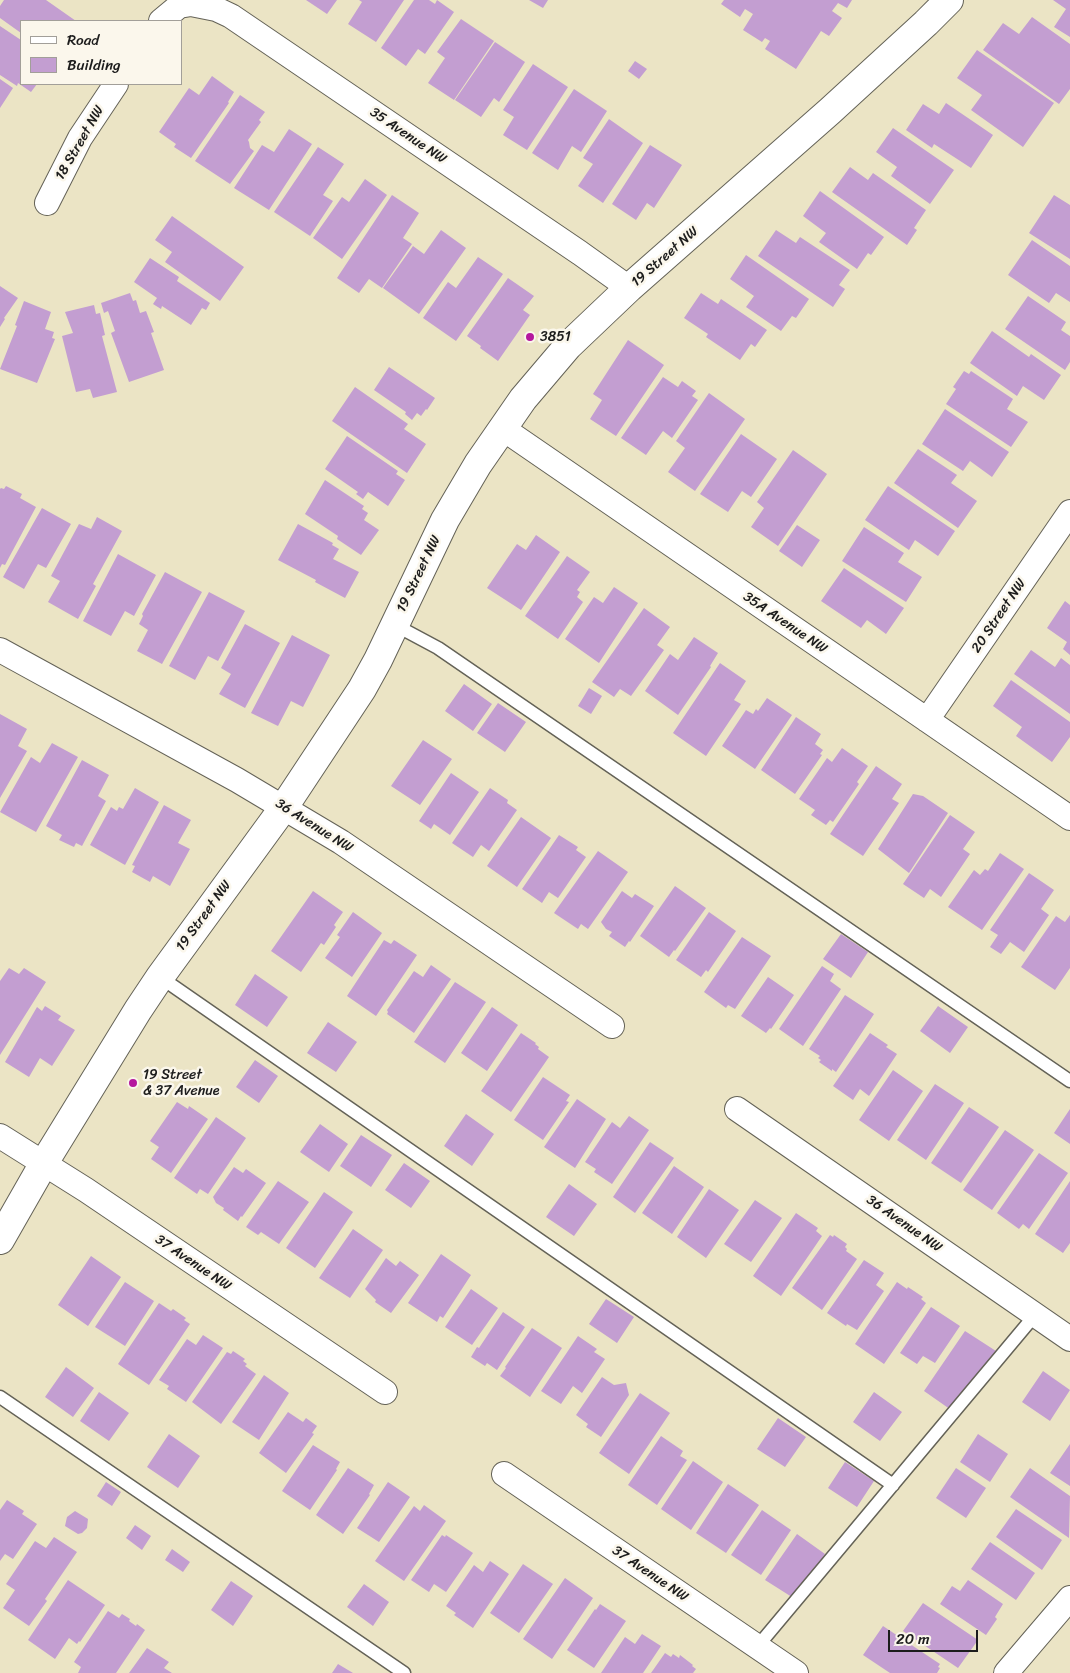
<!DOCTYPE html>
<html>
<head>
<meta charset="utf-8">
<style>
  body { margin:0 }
  #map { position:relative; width:1070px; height:1673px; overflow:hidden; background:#ebe4c5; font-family:Sriracha,sans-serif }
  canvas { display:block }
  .legend { position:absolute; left:20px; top:20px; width:162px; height:65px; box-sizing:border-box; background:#fbf7ec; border:1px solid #a29f99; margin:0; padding:6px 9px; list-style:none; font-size:15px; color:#1c1c1c }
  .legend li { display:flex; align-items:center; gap:10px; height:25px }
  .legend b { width:25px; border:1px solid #a29f99 }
  .scale { position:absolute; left:888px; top:1630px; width:90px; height:22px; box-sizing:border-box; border:2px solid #1c1c1c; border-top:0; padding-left:6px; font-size:15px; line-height:18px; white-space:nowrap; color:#1c1c1c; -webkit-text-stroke:4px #fbf7ec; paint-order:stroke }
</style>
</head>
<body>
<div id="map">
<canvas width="1070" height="1673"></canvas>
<ul class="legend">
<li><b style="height:6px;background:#fff"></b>Road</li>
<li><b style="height:14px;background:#c39ed1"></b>Building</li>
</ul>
<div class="scale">20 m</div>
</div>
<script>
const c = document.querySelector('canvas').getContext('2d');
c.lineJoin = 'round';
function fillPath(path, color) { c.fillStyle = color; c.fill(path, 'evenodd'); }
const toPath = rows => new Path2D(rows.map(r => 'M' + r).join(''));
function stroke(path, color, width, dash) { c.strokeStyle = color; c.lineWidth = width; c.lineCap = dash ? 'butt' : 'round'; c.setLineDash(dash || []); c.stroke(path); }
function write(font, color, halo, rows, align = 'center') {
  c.font = font + ' Sriracha,sans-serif'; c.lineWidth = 5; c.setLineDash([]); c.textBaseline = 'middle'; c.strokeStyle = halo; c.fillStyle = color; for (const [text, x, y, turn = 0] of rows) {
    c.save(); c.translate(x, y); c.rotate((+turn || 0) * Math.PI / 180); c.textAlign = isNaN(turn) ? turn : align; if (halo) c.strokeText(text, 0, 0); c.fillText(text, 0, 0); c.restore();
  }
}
const building = toPath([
  [4,0,46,0,76,21,21,21,21,33,0,18,0,6],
  [306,0,337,0,327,14],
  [359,0,404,0,376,42,348,24,362,2],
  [414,0,429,0,435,4,437,0,454,12,425,54,418,49,406,66,381,48],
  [529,0,548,0,543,8],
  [724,0,852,0,847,8,838,3,832,11,842,18,829,36,821,31,796,69,765,49,770,41,765,38,762,42,743,30,753,14,745,9,740,17,721,4],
  [1053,0,1070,0,1070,37,1054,27,1066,9],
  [1032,17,1070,44,1070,89,1059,104,983,50,1003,23,1019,34],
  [461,19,494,41,454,100,428,83,445,58,437,52],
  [0,26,21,40,21,84,37,84,31,92,18,83,17,86,0,75],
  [495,42,525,62,499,102,494,98,481,117,455,100],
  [977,50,1054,103,1023,147,971,110,982,95,957,78],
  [635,61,647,69,639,79,628,71],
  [533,64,568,87,527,150,503,135,514,117,503,110],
  [212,76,234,92,228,102,229,103,191,158,174,147,176,144,159,132,189,88,199,95],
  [0,79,13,88,0,108],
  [574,89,607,111,581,152,572,146,558,170,532,153],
  [240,95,265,112,259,120,261,122,248,140,249,142,250,148,254,151,230,184,195,161],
  [946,103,993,135,971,168,934,144,932,148,906,130,923,104,939,114],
  [609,119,643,143,603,203,578,186,593,164,583,158],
  [893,128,954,170,930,204,891,176,897,167,876,152],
  [289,129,312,144,269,210,234,188,262,145,274,152],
  [650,145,682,165,654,208,647,203,636,220,612,204],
  [318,147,344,164,323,195,333,201,310,236,274,212],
  [850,167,868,180,873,173,926,210,914,228,917,230,907,245,832,192],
  [365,179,387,195,342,259,313,238,342,197,349,202],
  [820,191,884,237,871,255,868,253,857,269,819,242,826,233,803,216],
  [392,195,419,213,403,238,412,244,382,288,369,279,359,293,337,278],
  [1054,195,1070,205,1070,259,1029,233],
  [172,216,244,267,220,301,165,262,172,252,155,240],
  [441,230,466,248,419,314,383,288,413,246,424,254],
  [776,230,796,243,800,237,850,270,839,285,845,289,833,307,758,256],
  [1032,240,1070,266,1070,302,1056,293,1049,303,1008,275],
  [746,255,809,299,796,318,792,316,781,331,746,307,754,296,730,279],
  [478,257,503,274,456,341,423,318,448,282,456,288],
  [150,258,179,277,177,281,210,303,206,310,202,308,191,325,162,306,161,309,153,304,157,298,134,282],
  [508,278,534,296,523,310,530,315,498,361,480,348,481,346,467,336],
  [0,286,18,298,4,318,5,319,0,327],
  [130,293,133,301,136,300,140,313,146,311,154,332,151,333,164,370,129,382,111,333,115,331,108,311,104,313,101,303],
  [701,293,718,304,721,299,767,330,755,347,751,344,740,360,706,337,708,334,684,318],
  [1028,296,1066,322,1061,330,1070,336,1070,362,1065,370,1005,329],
  [24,301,51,312,45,329,54,332,52,338,55,339,37,383,0,369,17,326,15,325],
  [94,305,96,314,100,313,105,335,102,336,117,392,93,398,90,389,76,392,62,336,73,333,65,312],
  [992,331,1029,357,1031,354,1061,375,1044,400,1023,386,1017,396,970,363],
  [628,340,664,365,616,436,590,419,602,400,593,394],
  [389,367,435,398,427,410,426,409,421,416,417,413,412,420,405,414,406,412,374,390],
  [964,371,969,374,971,371,1013,399,1007,409,1028,422,1011,447,946,404,956,389,953,387],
  [663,377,678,387,682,381,696,391,692,396,698,400,672,438,663,431,646,455,621,438],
  [355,387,408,424,404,429,426,444,407,473,332,421],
  [709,393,745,419,695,491,668,472,685,448,676,441],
  [945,409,1009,452,992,477,970,461,963,471,922,444],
  [741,434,777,459,751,497,742,491,728,512,700,494],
  [347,436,398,471,396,474,405,480,388,506,368,492,363,499,356,494,358,492,325,469],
  [918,449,957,475,951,483,977,501,958,528,894,483],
  [793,450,827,474,778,546,751,527,764,508,757,502],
  [325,480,364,506,362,509,368,513,364,520,379,530,361,555,337,539,338,536,305,514],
  [6,486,22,494,20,498,36,507,5,565,2,564,0,568,0,489,1,488,4,489],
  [888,486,955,531,938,556,915,540,909,550,865,520],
  [42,508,71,524,46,568,38,564,24,589,3,577],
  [97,517,122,531,93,584,96,586,78,619,48,602,60,581,51,576,79,524,91,529],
  [298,524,333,543,332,545,339,549,333,559,359,572,345,598,315,582,316,580,278,560],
  [797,525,820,540,802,567,779,551],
  [864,527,904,553,898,562,922,577,906,602,842,561],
  [536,535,560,552,521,610,487,588,517,544,526,550],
  [118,554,156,575,134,616,125,611,111,636,83,621],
  [567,556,590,572,577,590,580,592,577,597,583,602,558,639,525,616],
  [844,568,904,608,886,634,867,620,861,628,821,601],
  [165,572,202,592,162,664,137,651,148,630,139,624,143,616,142,614],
  [614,587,638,603,599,663,565,639,594,597,603,603],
  [209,592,245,611,218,661,208,656,195,680,169,666],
  [1065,601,1070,605,1070,655,1063,649,1067,642,1047,628],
  [644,608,670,627,657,645,664,650,631,696,620,689,614,697,592,682],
  [245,624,280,643,245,708,219,694,231,674,221,668],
  [292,635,330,655,303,707,291,701,278,726,251,713],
  [694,637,718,653,710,666,711,667,678,715,645,691,670,654,678,660],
  [1031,650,1055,667,1061,658,1070,665,1070,714,1014,674],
  [720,663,746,681,734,700,741,704,706,756,673,733],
  [1011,680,1070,722,1070,737,1052,762,1016,736,1022,727,993,706],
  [464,684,492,704,473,731,445,711],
  [589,688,602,696,591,714,578,706],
  [767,698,792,715,755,769,722,746,746,710,753,714,756,709,758,711],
  [498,703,526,722,505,752,477,733],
  [0,714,27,729,18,746,27,751,0,798],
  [796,717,821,734,815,744,823,750,820,754,822,755,795,794,761,770],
  [423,740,452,759,420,805,391,786],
  [52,743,78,757,36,832,0,812,31,757,40,763],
  [842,748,868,766,857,782,859,784,833,822,830,820,826,825,811,815,815,810,799,799,827,758,832,762],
  [82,760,109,775,98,796,106,801,82,846,76,843,74,847,59,840,62,835,46,826],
  [876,766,902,784,892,799,899,803,863,856,830,834],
  [451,773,479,792,450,835,434,824,431,829,419,821],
  [135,788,159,802,125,865,90,845,111,807,117,811,119,807,123,809],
  [490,788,508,800,507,803,517,810,489,851,481,845,473,857,452,843],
  [913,794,923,796,948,813,909,873,878,849],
  [164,805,191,820,178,843,190,849,170,886,153,876,150,882,132,872,135,866,132,865],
  [950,815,975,832,963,849,970,854,941,897,930,889,924,898,903,884],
  [521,817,551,838,517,887,487,866],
  [559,835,578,847,576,850,586,857,558,898,549,892,542,903,522,889],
  [598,851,628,872,588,929,581,924,578,929,554,913],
  [1000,853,1024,869,982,930,948,907,974,870,980,875,985,869,988,871],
  [1029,873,1054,890,1041,909,1049,915,1024,952,1010,942,1001,954,990,947,998,935,990,930],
  [675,886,706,908,675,951,674,950,669,957,640,936],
  [313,891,343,912,334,925,336,927,324,945,321,943,301,972,271,951],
  [622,891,632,898,635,894,654,906,630,942,629,941,625,947,609,936,612,932,606,929,601,922],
  [353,912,382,933,352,977,325,958,340,937,337,935],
  [709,912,736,931,708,972,706,970,701,977,676,960],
  [1070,915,1070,968,1055,990,1021,967,1056,916,1065,922],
  [841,934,868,952,851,978,823,959],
  [742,937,771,956,735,1009,728,1005,726,1008,704,992],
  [384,940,391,944,394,940,417,955,376,1016,347,996],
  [431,965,451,979,414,1033,387,1014,388,1012,387,1010,414,971,423,977],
  [822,966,834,974,830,981,841,989,803,1046,779,1029],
  [9,968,19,974,24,968,46,982,0,1055,0,981],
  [255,974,288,997,267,1027,235,1005],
  [768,977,794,995,771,1029,770,1028,766,1033,741,1016],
  [455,982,486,1002,445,1063,414,1042],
  [845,995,874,1014,836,1072,832,1069,832,1071,819,1062,821,1060,818,1058,820,1056,809,1049],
  [45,1006,61,1016,58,1020,75,1030,52,1066,40,1058,29,1077,5,1062,37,1007,42,1011],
  [938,1006,968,1027,950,1053,920,1031],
  [492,1007,518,1025,487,1071,461,1053],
  [328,1022,357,1042,336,1072,307,1053],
  [521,1033,536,1043,535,1044,539,1047,538,1049,549,1057,511,1112,481,1091],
  [870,1033,888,1045,886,1047,897,1054,869,1096,860,1089,853,1100,833,1086],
  [255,1060,278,1076,259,1103,236,1087],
  [893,1070,923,1091,889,1141,859,1120],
  [543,1077,570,1095,566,1101,569,1102,543,1140,514,1120],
  [935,1084,964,1103,926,1160,897,1140],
  [577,1099,606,1119,575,1168,544,1147],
  [177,1102,188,1109,189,1106,208,1119,171,1173,151,1159,159,1147,150,1141],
  [969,1107,999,1127,961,1183,931,1163],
  [1070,1109,1070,1144,1054,1133],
  [466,1114,494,1134,472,1166,444,1146],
  [629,1116,649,1130,612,1184,594,1172,596,1169,585,1162,612,1122,620,1128],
  [216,1117,246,1138,208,1194,200,1189,197,1194,174,1178],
  [320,1124,348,1144,329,1172,300,1152],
  [1005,1130,1034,1150,992,1210,963,1190],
  [361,1135,392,1155,371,1187,340,1166],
  [650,1142,674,1158,635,1213,613,1197],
  [1039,1153,1068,1173,1029,1229,1023,1224,1019,1229,997,1213],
  [404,1163,430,1181,411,1208,385,1190],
  [674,1166,704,1187,672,1234,642,1213],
  [234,1167,243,1173,246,1169,266,1183,242,1217,241,1216,238,1221,223,1210,224,1208,216,1203,213,1197],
  [278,1181,309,1202,279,1244,261,1232,258,1235,246,1227],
  [1070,1181,1070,1243,1063,1253,1035,1234],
  [569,1184,597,1204,574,1236,546,1217],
  [709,1189,739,1210,706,1258,677,1237],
  [324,1192,353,1212,315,1268,286,1248],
  [755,1200,782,1218,751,1262,724,1244],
  [796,1213,818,1228,816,1231,822,1236,781,1296,753,1276],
  [353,1229,383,1250,350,1298,319,1278],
  [830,1235,833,1237,834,1235,847,1244,845,1247,847,1249,846,1251,857,1259,822,1310,792,1288],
  [441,1254,471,1275,443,1318,440,1316,437,1322,408,1303],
  [91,1256,121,1277,88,1326,58,1305],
  [386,1258,396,1266,400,1261,419,1275,391,1313,375,1302,376,1300,365,1289],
  [864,1260,884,1273,876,1285,884,1291,857,1330,847,1324,846,1326,827,1313],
  [125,1282,154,1301,125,1346,95,1327],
  [897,1282,907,1289,908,1287,923,1297,921,1299,926,1303,884,1364,855,1344],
  [471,1289,498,1308,472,1345,445,1327],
  [606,1299,634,1317,617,1343,589,1324],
  [159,1303,171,1311,173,1309,186,1318,184,1320,190,1324,149,1385,118,1364],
  [931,1307,960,1326,935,1363,923,1356,917,1364,900,1353],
  [503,1312,525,1327,497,1370,487,1363,485,1366,471,1357,477,1347,479,1348],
  [532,1328,562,1348,530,1397,500,1376,506,1368,505,1367],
  [965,1331,996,1351,954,1412,924,1391],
  [203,1335,223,1348,186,1402,167,1389,169,1386,159,1380,187,1339,196,1345],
  [578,1336,597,1349,594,1352,605,1359,582,1393,573,1386,561,1404,541,1391],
  [233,1351,245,1359,243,1361,247,1364,245,1366,256,1374,221,1424,192,1402,227,1352,231,1354],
  [66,1367,94,1388,73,1417,45,1397],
  [1043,1371,1070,1390,1050,1421,1022,1402],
  [264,1375,289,1393,259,1440,232,1422],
  [602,1377,614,1385,626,1383,629,1395,601,1437,586,1427,588,1424,576,1415],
  [99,1392,129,1413,109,1441,80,1421],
  [874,1392,902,1412,880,1441,853,1422],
  [640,1393,670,1413,629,1474,599,1453],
  [288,1412,303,1422,306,1418,317,1426,312,1433,314,1434,286,1473,259,1453],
  [778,1418,806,1437,785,1467,757,1449],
  [169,1434,200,1456,178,1488,147,1467],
  [978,1434,1008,1454,990,1482,960,1462],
  [661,1436,683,1451,680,1456,687,1460,657,1505,628,1485],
  [1070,1444,1070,1486,1050,1473],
  [313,1445,340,1462,336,1469,337,1470,310,1510,282,1491],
  [693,1461,723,1482,691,1530,661,1509],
  [845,1462,874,1481,857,1507,828,1488],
  [348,1468,374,1485,369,1494,370,1495,343,1534,316,1515],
  [956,1468,986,1488,966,1518,936,1498],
  [1030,1468,1070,1496,1069,1538,1010,1497],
  [106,1482,121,1492,112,1506,97,1496],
  [388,1482,410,1497,379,1542,357,1528],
  [728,1484,759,1505,726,1553,696,1533],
  [7,1500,24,1511,22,1514,37,1524,13,1559,5,1554,0,1561,0,1510],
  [424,1505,446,1521,404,1581,375,1561,414,1506,420,1511],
  [1016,1509,1062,1540,1042,1570,996,1537],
  [762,1510,791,1530,761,1575,731,1555],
  [75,1511,88,1519,87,1528,82,1533,78,1534,65,1526,67,1517],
  [135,1525,151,1536,142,1550,126,1538],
  [797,1534,825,1554,795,1599,765,1580],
  [442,1535,445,1537,446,1535,473,1553,446,1592,434,1584,429,1592,411,1580],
  [54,1537,77,1552,45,1599,47,1601,29,1626,3,1608,15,1590,6,1584,35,1541,46,1548],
  [990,1542,1035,1573,1016,1600,971,1569],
  [172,1549,190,1562,183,1572,165,1560],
  [490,1561,509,1574,473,1628,454,1615,456,1613,446,1606,474,1565,483,1572],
  [523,1564,553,1584,519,1633,490,1613],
  [565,1578,593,1598,552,1659,523,1639],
  [68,1580,105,1605,80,1642,79,1641,77,1644,69,1638,55,1659,28,1640],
  [968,1580,1003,1604,995,1617,997,1619,986,1635,940,1604,952,1586,960,1591],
  [231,1581,253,1596,233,1626,211,1610],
  [364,1584,389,1602,373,1626,347,1607],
  [923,1603,978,1640,958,1668,903,1631],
  [600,1604,626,1621,594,1668,567,1650,595,1609,596,1610],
  [108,1611,119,1618,122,1614,130,1619,129,1621,136,1626,137,1624,145,1630,116,1673,78,1673,81,1667,74,1662],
  [883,1626,940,1664,938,1667,940,1668,937,1673,890,1673,863,1655],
  [642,1634,661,1646,643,1673,601,1673,625,1637,635,1644],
  [147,1648,169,1662,164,1668,172,1673,129,1673],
  [665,1653,671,1657,673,1654,679,1658,680,1655,693,1665,692,1666,696,1669,693,1673,651,1673],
  [338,1664,353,1673,332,1673]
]);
const service = toPath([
  [395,625,438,648,1070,1081],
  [160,977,893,1485],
  [0,1397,404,1673],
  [757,1647,1035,1315]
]);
const minor = toPath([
  [161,21,179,6,191,4,216,9,231,16,580,253,629,288],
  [47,203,80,138,116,84],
  [502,428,1070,818],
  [0,650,237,780,341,842,612,1026],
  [927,720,1070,512],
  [737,1109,1070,1339],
  [0,1136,86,1190,385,1392],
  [504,1474,796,1673],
  [1006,1673,1070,1598]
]);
const tertiary = toPath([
  [0,1240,44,1163,138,1010,160,977,284,807,362,689,378,660,445,520,478,464,523,399,568,346,629,288,830,111,926,23,949,0]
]);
const markers = [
  [530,337,5,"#b5179e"],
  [133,1083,5,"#b5179e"]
];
const streetNames = [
  ["35 Avenue NW",408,136,34],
  ["18 Street NW",80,143,-60],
  ["19 Street NW",665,257,-41],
  ["19 Street NW",419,574,-64],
  ["20 Street NW",999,616,-56],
  ["35A Avenue NW",785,623,34],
  ["36 Avenue NW",314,826,32],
  ["19 Street NW",204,916,-54],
  ["36 Avenue NW",904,1224,35],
  ["37 Avenue NW",193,1263,34],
  ["37 Avenue NW",650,1574,34]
];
const poiNames = [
  ["3851",540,337],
  ["19 Street",143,1075],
  ["& 37 Avenue",143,1091]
];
fillPath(building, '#c39ed1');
stroke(service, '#646257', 15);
stroke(minor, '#646257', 26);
stroke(tertiary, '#646257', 30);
stroke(service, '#fff', 12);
stroke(minor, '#fff', 24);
stroke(tertiary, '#fff', 28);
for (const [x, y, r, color] of markers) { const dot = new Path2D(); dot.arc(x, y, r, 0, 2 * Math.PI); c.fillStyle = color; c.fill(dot); stroke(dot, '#fbf7ec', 2); }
write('14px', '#1c1c1c', '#fbf7ec', streetNames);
write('14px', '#1c1c1c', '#fbf7ec', poiNames, 'left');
</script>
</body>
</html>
